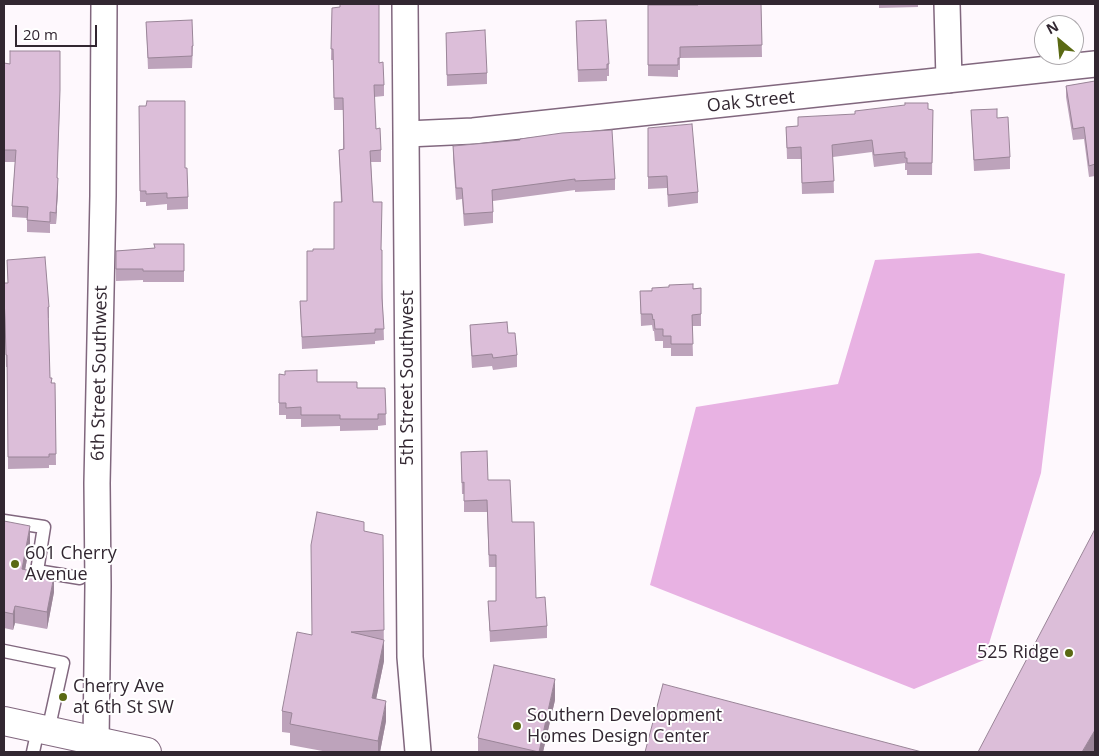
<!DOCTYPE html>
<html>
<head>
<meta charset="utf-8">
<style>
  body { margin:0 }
  #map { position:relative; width:1099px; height:756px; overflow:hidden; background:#fef8fd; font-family:"Open Sans",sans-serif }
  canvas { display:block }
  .frame { position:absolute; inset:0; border:5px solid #322731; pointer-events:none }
  .north { position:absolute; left:1034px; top:15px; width:50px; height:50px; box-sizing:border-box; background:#fff; border:1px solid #ada9ad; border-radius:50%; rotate:332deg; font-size:14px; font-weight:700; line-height:20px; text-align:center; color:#322731 }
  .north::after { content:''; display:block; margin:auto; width:18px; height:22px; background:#5a6913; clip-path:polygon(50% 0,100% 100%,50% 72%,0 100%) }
  .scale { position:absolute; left:15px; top:25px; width:82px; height:22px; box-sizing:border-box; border:2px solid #322731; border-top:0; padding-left:6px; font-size:15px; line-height:18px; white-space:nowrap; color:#322731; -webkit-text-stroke:4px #fff; paint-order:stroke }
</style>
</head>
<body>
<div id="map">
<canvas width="1099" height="756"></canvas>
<div class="frame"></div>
<div class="north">N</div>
<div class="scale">20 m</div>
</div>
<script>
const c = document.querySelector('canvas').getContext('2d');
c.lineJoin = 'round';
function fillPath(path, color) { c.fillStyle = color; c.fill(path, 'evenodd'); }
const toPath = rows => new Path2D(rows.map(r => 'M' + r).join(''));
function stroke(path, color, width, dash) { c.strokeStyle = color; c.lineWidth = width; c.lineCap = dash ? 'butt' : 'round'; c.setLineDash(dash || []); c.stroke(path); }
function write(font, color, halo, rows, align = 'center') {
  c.font = font + ' "Open Sans",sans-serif'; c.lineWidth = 4; c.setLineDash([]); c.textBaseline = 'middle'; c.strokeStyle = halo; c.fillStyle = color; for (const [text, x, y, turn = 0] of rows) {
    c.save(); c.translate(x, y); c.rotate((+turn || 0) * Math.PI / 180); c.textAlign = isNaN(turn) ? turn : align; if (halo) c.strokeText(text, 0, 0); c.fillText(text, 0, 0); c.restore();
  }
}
const green = toPath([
  [979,253,1065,274,1041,473,984,660,914,689,650,585,696,407,838,384,875,260]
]);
const lane = toPath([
  [4,521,44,527,37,571,80,578],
  [4,651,63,663,48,731],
  [33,752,38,729]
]);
const street = toPath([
  [405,4,410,657,418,752],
  [947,4,949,80],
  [407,134,473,131,1095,64],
  [96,742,98,586,97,483,103,196,104,4]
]);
const secondary = toPath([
  [4,721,147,752]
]);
const wall = toPath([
  [761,4,762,57,680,58,680,70,678,70,678,77,648,76,648,5,698,5],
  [879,4,918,4,918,7,879,8],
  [332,8,379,63,384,85,384,96,374,97,376,129,381,150,381,162,371,162,373,202,381,250,384,340,375,341,375,344,302,349,300,301,307,301,313,251,334,249,341,202,339,150,343,149,343,110,334,110,333,60,331,60],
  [576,21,609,64,609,76,607,76,607,81,578,82],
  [146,22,193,46,192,68,148,69],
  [446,33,487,73,487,84,447,86],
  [4,63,10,64,60,102,57,178,58,189,56,224,50,224,50,233,27,232,27,218,12,217,12,206,15,162,4,162],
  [1095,81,1095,176,1089,177,1084,139,1073,140,1066,97,1066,86],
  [139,106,185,168,188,197,188,209,167,210,167,204,146,206,146,202,140,202],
  [928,109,933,110,932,175,907,175,907,170,905,170,905,163,874,167,872,152,833,157,834,193,802,194,801,159,787,159,786,127,798,126,855,114,855,111],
  [971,110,997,118,1010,157,1010,169,974,171],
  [648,128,698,192,698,203,668,207,667,188,648,189],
  [453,146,615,179,615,190,575,192,575,190,493,201,493,223,464,226,462,199,456,200,453,158],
  [184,244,184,282,143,282,143,280,116,281,116,251,155,248],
  [7,260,49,307,49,318,48,318,50,378,52,383,55,383,56,465,49,465,49,468,8,469,7,367,6,367,5,330,4,310,4,283,8,283],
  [701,288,701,326,692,326,693,356,671,356,671,348,663,348,663,341,655,341,654,331,653,331,652,325,641,326,640,291],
  [470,325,508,333,517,355,517,367,493,370,492,366,472,368,470,336],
  [279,374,317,382,357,388,385,388,386,425,378,426,378,430,340,431,340,426,301,427,301,419,286,419,286,415,279,415],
  [461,452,488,480,512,522,536,598,547,626,547,638,490,642,488,601,496,601,496,567,489,567,487,512,464,512,464,494,462,494],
  [4,521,30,543,25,570,54,592,47,629,15,623,13,630,4,628],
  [364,532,383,535,384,661,376,699,386,721,380,752,328,752,290,745,290,733,282,732,282,711,312,634],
  [555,700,543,752,478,752,478,738]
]);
const shadedWall = toPath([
  [58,178,58,189,56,224,56,213],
  [30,526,30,543,22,586,22,569],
  [54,576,54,592,47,629,47,612],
  [15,606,15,623,13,630,13,614],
  [384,640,384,661,372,719,372,698],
  [555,679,555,700,543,752,539,752],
  [386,701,386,721,380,752,378,752,378,741],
  [1095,730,1095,752,1082,752]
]);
const building = toPath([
  [340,4,379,4,379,63,383,62,384,85,374,85,376,129,380,128,381,150,370,151,373,202,382,202,381,250,382,250,382,298,384,329,375,329,375,333,302,337,300,301,307,301,307,251,313,251,313,249,334,249,334,202,342,202,339,150,344,149,343,98,334,98,333,49,331,49,332,8,340,7,340,4],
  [698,4,761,4,762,45,680,47,680,58,678,58,678,65,648,65,648,5,698,5,698,4],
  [192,20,193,46,192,46,192,56,148,58,146,22,192,20],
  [606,20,609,64,607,64,607,69,578,70,576,21,606,20],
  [485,30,487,73,447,75,446,33,485,30],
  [10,51,60,51,60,90,57,178,58,178,56,213,50,212,50,222,27,220,28,207,12,206,16,150,4,150,4,63,10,64,10,51],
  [1095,81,1095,164,1089,166,1084,127,1073,129,1066,86,1095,81],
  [147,101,185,101,185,168,187,168,188,197,167,198,167,193,146,194,146,191,140,191,139,106,146,106,147,101],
  [905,103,928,103,928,109,933,110,932,163,907,163,907,158,905,158,905,152,874,155,872,140,832,145,834,181,802,183,801,147,787,148,786,127,798,126,798,117,855,114,855,111,905,105,905,103],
  [997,109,997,118,1008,117,1010,157,974,160,971,110,997,109],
  [692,124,698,192,668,195,667,176,648,177,648,128,692,124],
  [612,130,615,179,575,181,575,179,492,190,493,212,464,214,462,188,456,188,453,146,520,140,520,139,562,133,612,130],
  [154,244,184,244,184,271,143,271,143,269,116,269,116,251,155,248,154,244],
  [45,257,49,307,48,307,50,378,52,378,51,383,55,383,56,454,49,454,49,457,8,457,7,355,6,355,5,319,4,298,4,283,8,283,7,260,45,257],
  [693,284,693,289,701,288,701,314,692,315,693,344,671,344,671,336,663,336,663,329,655,329,654,319,653,320,652,314,641,314,640,291,652,291,652,288,669,287,669,285,693,284],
  [507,322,508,333,515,333,517,355,493,358,492,354,472,356,470,325,507,322],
  [317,370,317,382,357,382,357,388,385,388,386,414,378,414,378,419,340,419,340,415,301,415,301,407,286,408,286,403,279,403,279,374,285,375,285,371,317,370],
  [487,451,488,480,510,480,512,522,534,522,536,598,545,597,547,626,490,631,488,601,496,601,496,555,489,555,487,500,464,501,464,482,462,483,461,452,487,451],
  [317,512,364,522,364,531,383,535,384,630,351,632,384,640,372,698,386,701,378,741,290,724,292,713,282,711,297,632,312,635,311,545,317,512],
  [4,521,30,526,22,569,54,576,47,612,15,606,13,614,4,612,4,521],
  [1095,529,1095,730,1082,752,978,752,1095,529],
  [494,665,555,679,539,752,478,738,494,665],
  [663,684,922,752,645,752,663,684]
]);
const markers = [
  [15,564,5,"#5a6913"],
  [1069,653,5,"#5a6913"],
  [63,697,5,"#5a6913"],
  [517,726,5,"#5a6913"]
];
const streetNames = [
  ["Oak Street",751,102,-6],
  ["6th Street Southwest",100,373,-89],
  ["5th Street Southwest",408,378,-90]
];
const poiNames = [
  ["601 Cherry",25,554],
  ["Avenue",25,575],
  ["525 Ridge",1059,653,"right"],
  ["Cherry Ave",73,687],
  ["at 6th St SW",73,708],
  ["Southern Development",527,716],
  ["Homes Design Center",527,737]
];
fillPath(green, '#e8b2e3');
stroke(lane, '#81677e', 15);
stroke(street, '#81677e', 28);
stroke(secondary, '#81677e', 30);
stroke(lane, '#fff', 12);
stroke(street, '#fff', 25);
stroke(secondary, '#fff', 28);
fillPath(wall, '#bda3bb');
fillPath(shadedWall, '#9a8598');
fillPath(building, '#dcbed9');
stroke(building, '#9a8598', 1);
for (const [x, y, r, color] of markers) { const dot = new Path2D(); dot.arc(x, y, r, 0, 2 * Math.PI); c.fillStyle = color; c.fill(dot); stroke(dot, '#fff', 2); }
write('18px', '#322731', '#fff', streetNames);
write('18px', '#322731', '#fff', poiNames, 'left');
</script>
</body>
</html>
